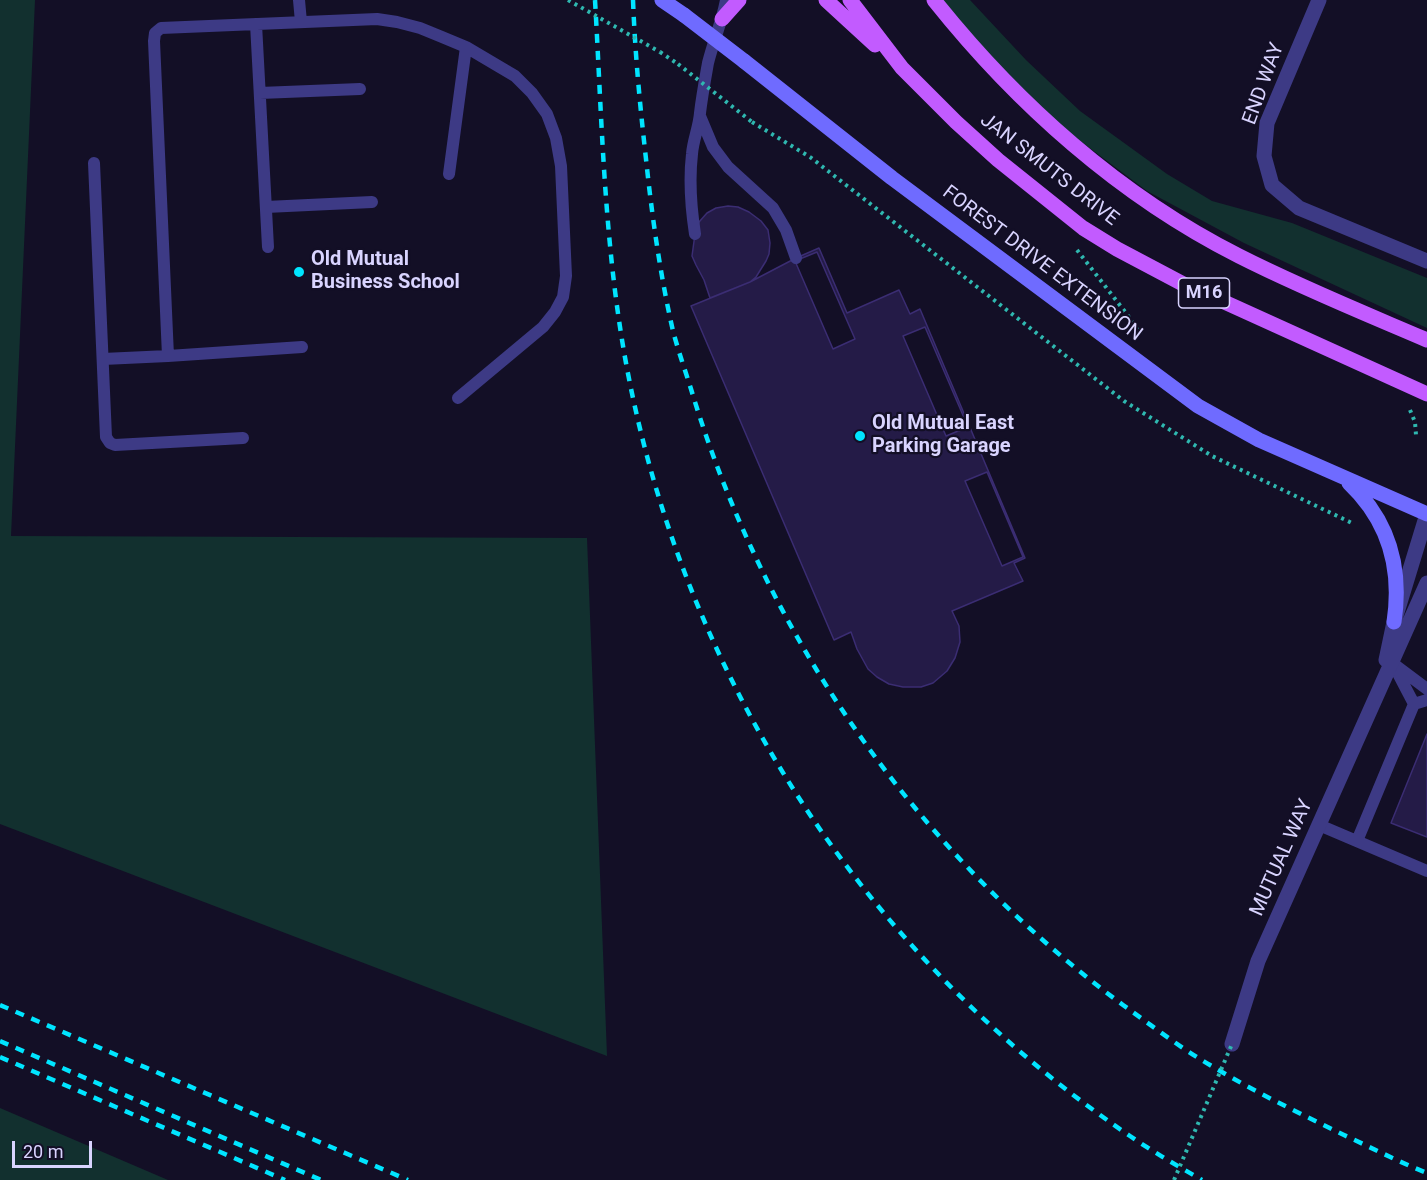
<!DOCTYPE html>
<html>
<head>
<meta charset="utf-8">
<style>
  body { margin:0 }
  #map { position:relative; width:1427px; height:1180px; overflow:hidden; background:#130f26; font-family:Roboto,sans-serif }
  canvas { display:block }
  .scale { position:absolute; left:12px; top:1141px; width:80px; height:27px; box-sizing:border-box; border:3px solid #d9d4ff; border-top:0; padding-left:8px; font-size:18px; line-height:21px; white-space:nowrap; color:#d9d4ff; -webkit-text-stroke:4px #130f26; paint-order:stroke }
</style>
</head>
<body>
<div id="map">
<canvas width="1427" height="1180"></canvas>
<div class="scale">20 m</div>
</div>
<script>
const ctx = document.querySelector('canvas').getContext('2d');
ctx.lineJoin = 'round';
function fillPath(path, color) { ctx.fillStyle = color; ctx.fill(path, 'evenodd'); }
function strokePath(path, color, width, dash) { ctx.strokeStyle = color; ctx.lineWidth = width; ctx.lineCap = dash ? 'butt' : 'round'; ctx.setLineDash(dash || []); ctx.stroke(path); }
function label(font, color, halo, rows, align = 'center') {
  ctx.font = font + ' Roboto,sans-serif'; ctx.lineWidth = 4.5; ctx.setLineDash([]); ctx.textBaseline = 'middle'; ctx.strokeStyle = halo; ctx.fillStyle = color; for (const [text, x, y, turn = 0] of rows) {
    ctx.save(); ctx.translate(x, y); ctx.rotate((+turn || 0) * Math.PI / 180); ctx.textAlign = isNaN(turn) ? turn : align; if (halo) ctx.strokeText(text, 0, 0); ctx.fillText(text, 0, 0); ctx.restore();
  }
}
fillPath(new Path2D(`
  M0,0H35L11,536L587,538L607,1056L0,824Z
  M940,0H970L1026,60L1080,111L1167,174L1212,201L1292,223L1427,278V328L1244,243L1147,191L1043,113Z
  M0,1108L168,1180H0Z`), '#12302f');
const building = new Path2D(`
  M728,206L738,207L749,212L761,221L768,230L770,243L769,254L766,261L756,277L750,282L710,298L704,280L696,265L692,256L695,234L699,222L707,213L716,208Z
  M819,248L847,313L899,290L910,314L920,309L1025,558L1014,563L1023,581L952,611L959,626L960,642L955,658L947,671L933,683L921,687H903L889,684L877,677L868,669L857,649L851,632L834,640L691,306L750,282L796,258Z
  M817,252L855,339L833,349L795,261Z
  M925,327L968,427L946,436L903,336Z
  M987,472L1023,557L1002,566L965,481Z
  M1427,734V837L1391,823Z`);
fillPath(building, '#241b47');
strokePath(building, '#3b2d73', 1.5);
strokePath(new Path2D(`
  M660,52L678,64
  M752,122L810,157L1124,401L1212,456L1354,524
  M1077,250L1126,313L1141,335
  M1410,410L1415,422L1416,435`), '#2fb8b0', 4, [3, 4.5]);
strokePath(new Path2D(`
  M299,0L301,22
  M256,24L268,247
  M260,93L360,89
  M700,116L713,147L728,167L773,208L786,230L796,258
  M94,163L106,437L110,443L115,445L243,438
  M449,174L466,47
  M266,207L372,202
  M695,234C691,208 689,180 692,154C693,140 699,127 700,113C702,96 705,80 708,63C713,42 722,22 726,0
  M168,356L154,41L155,33L161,28L377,19L397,22L420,28L442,37L466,47L515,76L532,93L547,114L556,138L561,166L566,276L563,297L555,312L543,327L458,398
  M103,359L168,356L302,347
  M1392,662L1414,704
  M1395,665L1427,689
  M1319,825L1427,871
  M1357,841L1414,704L1427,700`), '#3d3a85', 12);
strokePath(new Path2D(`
  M1319,0L1267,123L1264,156L1272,185L1299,208L1427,261
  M1386,660L1394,622L1427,514
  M1232,1044L1258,961L1427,583`), '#3d3a85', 15);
strokePath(new Path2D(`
  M662,0L684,15
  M744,61L892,178L1198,406L1259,440L1427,514
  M1349,483C1389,521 1402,569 1394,622`), '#6f6bff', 15);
strokePath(new Path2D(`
  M826,0L875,45
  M850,0L902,68L956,122L998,160L1083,228L1117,249L1185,285L1211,296L1427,394
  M934,0C1017,104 1120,196 1239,256C1300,287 1364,313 1427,340
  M722,19L739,0`), '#c25bff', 15);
strokePath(new Path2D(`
  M595,0C602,121 604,243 626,363C684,678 865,956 1130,1136C1153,1152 1178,1166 1202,1180
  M633,0C635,53 640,106 646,159C652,216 660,274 673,331C678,350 685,370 691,389C765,635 916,852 1123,1005C1151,1025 1179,1047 1210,1065C1253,1091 1299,1113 1344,1135C1372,1148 1399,1162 1427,1173
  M0,1005L408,1180
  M0,1041L321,1180
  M0,1057L285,1180`), '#00e5ff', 4.5, [9, 8]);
strokePath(new Path2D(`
  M568,0L660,52
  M678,64L752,122
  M1174,1180L1232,1044`), '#2fb8b0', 4, [3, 4.5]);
strokePath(new Path2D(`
  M684,15L744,61`), '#6f6bff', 15);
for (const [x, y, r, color] of [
  [299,272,6,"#00e5ff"],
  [860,436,6,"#00e5ff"]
]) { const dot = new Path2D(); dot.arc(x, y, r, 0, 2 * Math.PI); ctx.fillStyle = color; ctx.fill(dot); strokePath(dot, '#130f26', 2); }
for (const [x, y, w] of [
  [1204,293,51]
]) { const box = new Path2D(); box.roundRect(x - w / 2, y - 15, w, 30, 4.5); ctx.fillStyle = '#130f26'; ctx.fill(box); strokePath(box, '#d9d4ff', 1.5); }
label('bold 18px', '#d9d4ff', null, [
  ["M16",1204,293]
]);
label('20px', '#d9d4ff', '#130f26', [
  ["END WAY",1264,84,-70],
  ["JAN SMUTS DRIVE",1049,170,38],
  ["FOREST DRIVE EXTENSION",1042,264,37],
  ["MUTUAL WAY",1282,858,-66]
]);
label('bold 20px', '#d9d4ff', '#130f26', [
  ["Old Mutual",311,260],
  ["Business School",311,283],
  ["Old Mutual East",872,424],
  ["Parking Garage",872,447]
], 'left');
</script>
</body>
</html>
